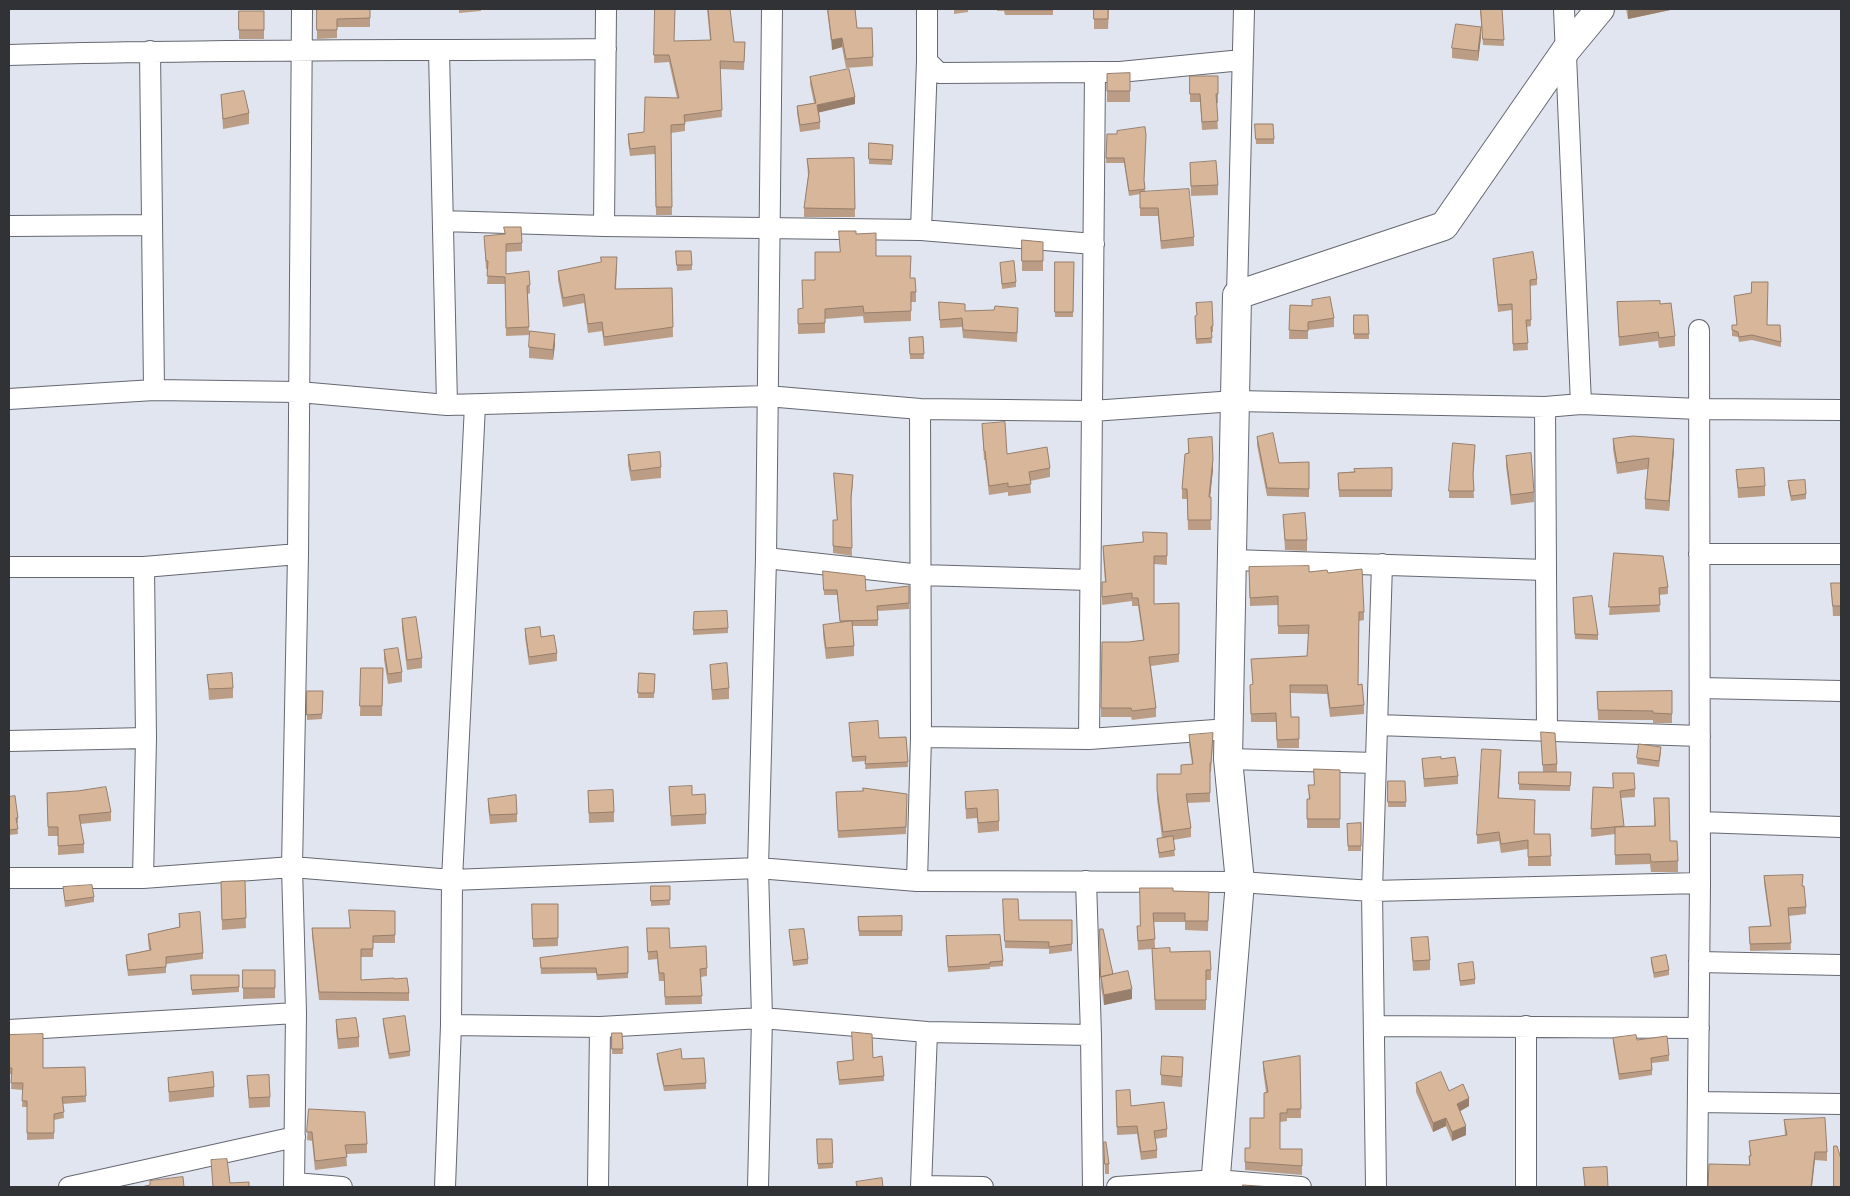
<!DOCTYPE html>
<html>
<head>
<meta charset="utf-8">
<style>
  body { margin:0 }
  #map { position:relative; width:1850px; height:1196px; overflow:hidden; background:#e1e5ef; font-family:"Sofia Sans Condensed",sans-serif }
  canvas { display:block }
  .frame { position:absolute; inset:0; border:10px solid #313236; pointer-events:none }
</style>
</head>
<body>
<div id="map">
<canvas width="1850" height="1196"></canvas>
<div class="frame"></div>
</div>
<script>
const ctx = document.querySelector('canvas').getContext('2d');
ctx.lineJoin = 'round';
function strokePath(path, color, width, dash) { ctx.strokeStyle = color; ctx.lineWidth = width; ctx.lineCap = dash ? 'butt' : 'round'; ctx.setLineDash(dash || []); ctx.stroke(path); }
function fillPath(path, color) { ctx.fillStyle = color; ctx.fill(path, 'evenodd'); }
const street = new Path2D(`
  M1564,9L1581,404
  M150,51L154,390
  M439,51L447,405
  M9,55C208,49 407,51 606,49
  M927,61L939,73L1095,72H1120L1242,60
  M443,221L604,226L921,230L1094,244
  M9,226L152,225
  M604,226L606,9
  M921,230L927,61V9
  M1237,295L1244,9
  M9,399L154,390L299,392L447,405L767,396L920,409L1092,411L1235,401L1545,407L1581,404L1699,409L1841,410
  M1545,407L1547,731
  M1699,554H1841
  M766,558L921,575L1090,580
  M1232,560L1546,570
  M9,567H144L298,554
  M1700,688L1841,691
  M1377,725L1700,736
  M921,737L1089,739L1229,729
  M1089,739L1095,72
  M9,741L146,738
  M1228,759L1376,763
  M1700,822L1841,827
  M9,878H143L292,867L452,880L758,868L917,881L1240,882L1372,891L1700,883
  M143,878L146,738L144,567
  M917,881L921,737L920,409
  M1086,881L1091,1035L1093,1187
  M1699,962L1841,965
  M451,1025L600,1027L762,1018L927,1032L1091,1035
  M1374,1026L1699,1028
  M9,1030L296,1013
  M1698,1102L1841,1104
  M295,1183L342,1187
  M921,1186L983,1187
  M69,1187L295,1137
  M294,1187L296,1013L292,867L298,554L302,9
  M445,1187L451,1025L452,880L475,405
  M598,1187L600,1027
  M758,1187L762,1018L758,868L766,558L772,9
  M921,1187L927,1032
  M1117,1187L1216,1180L1301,1187
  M1376,1187L1372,891L1382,564
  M1526,1187V1026
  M1697,1187L1700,883L1699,330`);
const secondary = new Path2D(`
  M1215,1187L1240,882L1228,759L1237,295L1444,226L1566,50L1600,9`);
strokePath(street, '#656871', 22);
strokePath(secondary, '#656871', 30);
strokePath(street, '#fff', 20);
strokePath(secondary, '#fff', 28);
fillPath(new Path2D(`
  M317,9H370V27H337V38L317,39Z
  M459,9H481V11L459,13Z
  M655,9L674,41L710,40L707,9H730L734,42H745L744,70L720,69L722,117L685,122V131L671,133L672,215H656L655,154L630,156L628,142V134L644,132L677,98L669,62L654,63Z
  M827,9H855L857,28H872L873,66L846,68L842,47L832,50Z
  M954,9H968V12L954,14Z
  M997,9H1053V15H1005L1004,11H997Z
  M1094,9H1109L1108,29H1094Z
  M1480,9H1502L1504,46L1483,45Z
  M1626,9H1675L1628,19Z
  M239,11H264V39H239Z
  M1481,37L1478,61L1452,58V48Z
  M1130,73V102H1107V74Z
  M1190,76H1218V103H1216L1218,129L1202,130L1200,102H1190Z
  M810,77L855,104L819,112L820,122V129L800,132L797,113V106L814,103L810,84Z
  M221,95L249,113V124L223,129Z
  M1255,124L1274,139V144H1256Z
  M1107,134L1144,181L1145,191L1194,237V246L1161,249L1158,216H1140V194L1129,196L1124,163H1106Z
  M869,143L893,145L892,165L869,164Z
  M854,158L855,217H804V208L808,176L807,159Z
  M1190,163L1218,185V195L1191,196Z
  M856,234L876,256L910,278L916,292V302H911V321L864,323L863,316L825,319V333L798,334V309L803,308L815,280Z
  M484,236L522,243V251L506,252V274L530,285V293L528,294L529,335L506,336L505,284H487L488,269H486Z
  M1022,240L1043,242V271H1022Z
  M676,251L692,265V270L677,271Z
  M1493,259L1537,279V285L1530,286L1531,326L1527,327L1528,350L1513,351L1512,310L1498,312Z
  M1055,262H1074L1073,317H1055Z
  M1000,263L1016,282V287L1002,289Z
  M617,267L616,289L672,288L673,337L604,346L602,331L588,333L584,303L563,307L558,280V271Z
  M1734,296L1767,325H1780L1781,347L1752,340L1739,342L1738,337L1732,336V330L1737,325Z
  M1312,300L1334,318V327L1308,330V339H1289L1290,305L1312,306Z
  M939,302L965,311L1018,316L1017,342L963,338L962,327L940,328Z
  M1617,302L1660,304L1675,336V346L1659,348L1658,341L1619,346Z
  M1196,303L1213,326V332H1211L1212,343L1196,344L1195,321L1197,315Z
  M1354,315H1368L1369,339H1354Z
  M923,337L924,359H910L909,338Z
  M555,344L553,360L529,358V347Z
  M982,424L1007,454L1050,468V477L1030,481L1031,493L1008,496V492L989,495L985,460H984Z
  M1257,437L1279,463L1309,462V497L1267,496L1257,445Z
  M1188,439L1213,469L1210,497L1211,530H1188L1187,499H1182V489L1188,453Z
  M1613,439L1674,449L1669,511L1645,509V499L1648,469L1617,474L1613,449Z
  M1475,452L1473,479L1474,498H1449V491Z
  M628,455L661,467V478L631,481L628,465Z
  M1506,456L1534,492V502L1511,505L1506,466Z
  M1392,468V497H1339L1338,473Z
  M1736,470L1765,486V496L1738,498Z
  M834,473L853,482L851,504L852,556L833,553V520H837Z
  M1788,481L1806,494V499L1791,501L1788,486Z
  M1283,515L1307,540V551L1285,550Z
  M1167,533V565L1154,564V604L1179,603V662L1151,666L1156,708V717L1132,720L1131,717H1101L1102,642H1129L1143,640L1138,606H1132V601L1102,605V582H1105L1103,555V546L1143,542Z
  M1614,553L1668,587V594L1659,595L1660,612L1609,615Z
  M1249,567L1328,573L1364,612V620L1359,621L1358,684L1364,705V714L1330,717L1327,694L1290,693L1291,717H1299V748H1277L1276,722H1251L1250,685L1253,684L1251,659L1307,656L1309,634H1278V605L1250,606Z
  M823,571L866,591L909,603V609L878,611V626H852L854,646V656L826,659L823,635V625L840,623L837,595H824Z
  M1831,583H1841V616H1833Z
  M1573,603L1598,635V640L1575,639Z
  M694,612L728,628V633L693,635Z
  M402,619L422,658V668L407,670L402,629Z
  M525,629L541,637L557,653V661L529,665L525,637Z
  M384,650L402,672V682L388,684L384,660Z
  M710,665L729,688V699L712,700Z
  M361,668H383L382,716H360Z
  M639,673L655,674L654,698H638Z
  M207,675L233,688V698L209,700Z
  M307,691H323L322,719L307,720Z
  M1672,691V723H1653V720H1598L1597,692Z
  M849,723L879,738L906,737L908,767L865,769L866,761L852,762Z
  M1541,732L1557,764V772H1571L1570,791L1519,790V784L1543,772Z
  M1189,735L1213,742L1211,772H1210V802L1187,803L1191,828V837L1173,840L1175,856L1159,858L1157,839L1162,838L1157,799V774H1181L1192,764L1189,744Z
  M1661,752L1659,767L1637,764V758Z
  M1422,759H1441L1458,776V784L1424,787Z
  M1501,760L1499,798L1535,809L1534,834H1550L1551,866H1528V849L1501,853L1499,841L1477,844V835Z
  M1340,770V828H1307V799H1309L1308,785H1314Z
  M1388,781H1405L1406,807H1388Z
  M669,787L692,795L706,814V824L671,826Z
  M1593,787L1635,789V797L1621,798L1624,827L1654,826V798L1678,861V872H1651L1650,864L1615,865V834L1591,837Z
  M588,791L614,812V822L589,823Z
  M836,792L907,794L906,834L838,838Z
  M965,792L999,821V831L978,833L977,818L966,819Z
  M47,793L111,812V821L80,824L84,844V853L58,855V836H48Z
  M9,797L18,818V823H17L18,834L9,835Z
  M488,799L517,814V822L490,824L488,807Z
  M1361,823V851H1348L1347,824Z
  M1764,876L1802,886L1806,907V914L1789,916L1791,950L1750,951L1749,927L1770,926L1764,883Z
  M245,881L246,928L222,930L221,882Z
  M651,886H670V905L651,906Z
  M63,887L94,897V902L65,907Z
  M1173,891L1209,892L1208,931L1185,930V922H1154L1155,948L1170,952L1211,970V980H1206V1010H1155L1152,949L1138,950L1137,926H1140Z
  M532,904H558V946L533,947Z
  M1003,906L1019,920H1072V951L1049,954V949L1005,948Z
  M395,911V943H373V957H361V980L394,979L409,993V1001L319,1000L312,936V928H350Z
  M179,914L203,953V959L166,964V973L128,976L126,961V955L149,950L148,940V934L179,927Z
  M902,916V936H859L858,917Z
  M647,928L670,948L707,968V976L701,977L702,1004L665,1005L664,981H659L657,959L648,960Z
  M1100,929L1113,974L1132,999L1104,1005L1101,987Z
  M789,930L808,959V964L793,966Z
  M1411,938L1430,960V970L1413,971Z
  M946,941L1003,961V966L990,967V969L948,972Z
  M628,947V978L597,980L596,973L541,974L540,958Z
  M1651,958L1669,970V975L1654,978L1651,963Z
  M1458,964L1475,979V984L1460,986Z
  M243,970H275V998L243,999Z
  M191,975H239V992L192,995Z
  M383,1019L410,1051V1056L389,1059L383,1024Z
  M336,1020L359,1037V1047L338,1049L336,1030Z
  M612,1033H622L623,1054H612Z
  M9,1035L43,1068L85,1067L86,1102L63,1104L64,1118L54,1120V1139L27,1140V1107H22L23,1090L11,1089L12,1074H9Z
  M1613,1038L1637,1040L1669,1055V1061L1652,1063V1075L1619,1080L1613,1043Z
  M657,1054L682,1059L706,1083V1089L664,1091L657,1059Z
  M1300,1056L1301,1118H1287V1121L1280,1122V1149H1302V1175L1245,1170V1162L1264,1118L1266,1092L1263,1070V1062Z
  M873,1058L884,1076V1081L839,1085L837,1062Z
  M1183,1067L1182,1087L1161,1085V1075Z
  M247,1076L270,1097V1107L249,1108Z
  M168,1078L214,1087V1097L169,1102Z
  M1416,1083L1469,1106L1460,1111L1466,1135L1452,1141L1446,1126L1433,1132L1416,1092Z
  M1116,1091L1131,1106L1167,1129V1137L1155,1139L1157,1150V1158L1141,1160L1137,1134L1117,1135Z
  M309,1109L367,1144V1153L346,1154L347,1166L315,1170L312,1141L307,1140Z
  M1784,1120L1827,1152V1161L1815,1160L1749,1165V1156H1750L1749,1141L1785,1136Z
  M817,1139H832L833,1168L818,1169Z
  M1104,1142L1109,1164V1174H1105Z`), '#ba9d84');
fillPath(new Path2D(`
  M1628,9H1675L1628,19Z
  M1481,27V37L1478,61V51Z
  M842,38V47L832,50V40Z
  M855,97V104L817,113V105Z
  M555,334V344L553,360V350Z
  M1674,439V449L1669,511V501Z
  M1213,459V469L1209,507V497Z
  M1132,989V999L1104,1005V995Z
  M1469,1098V1106L1457,1113V1104Z
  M1446,1118V1126L1433,1132V1123Z
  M1466,1126V1135L1452,1141V1132Z
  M1815,1152V1160L1812,1187H1811Z`), '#977f6c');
const building = new Path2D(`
  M317,9H370V18L337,19V30H317Z
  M655,9H675L674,41L711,40L708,9H730L734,42H745L744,62L720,61L722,110L684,115L685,124L671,125L672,207H656L655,146L630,149L628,134L644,132L645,97L679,98L669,55H654Z
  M828,9H855L857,28H872L873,57L846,59L842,38L832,40Z
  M1005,9H1053V10H1005Z
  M1094,9H1108V19H1094Z
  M1481,9H1502L1504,40L1483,39Z
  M239,11H264V30H239Z
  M1456,24L1481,27L1478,51L1452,48Z
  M849,69L855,97L817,105L820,122L800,125L797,106L816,103L810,77Z
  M1130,73V91H1107V74Z
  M1190,76H1218V94H1216L1218,121L1202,122L1200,94H1190Z
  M244,91L249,113L223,119L221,95Z
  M1255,124H1273L1274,139H1256Z
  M1145,127L1146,135L1144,180L1145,189L1129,191L1124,158H1106L1107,134H1117V131Z
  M869,143L893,145L892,160L869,159Z
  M854,158L855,209L804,208L809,172L807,159Z
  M1216,161L1218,185L1191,186L1190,163Z
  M1189,189L1194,237L1161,241L1158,208H1140V192Z
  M504,227H521L522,243L506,244V274L529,271L530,285L527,286L529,327L506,328L505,277L487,276L488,261H486L484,236L505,234Z
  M839,231H856V234L876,233V256H911L910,278H915L916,292H911V311L864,313L863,306L825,309V323L798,324V309L803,308L802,280H815V252H840Z
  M1022,240L1043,242V261H1022Z
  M676,251H691L692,265H677Z
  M1533,252L1537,279L1530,280L1531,320H1526L1528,343L1513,344L1512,304L1498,305L1493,259Z
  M601,257H617L615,289L672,288L673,327L604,337L602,322L588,324L584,294L563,298L558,271L601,262Z
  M1014,261L1016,282L1002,284L1000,263Z
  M1055,262H1074L1073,312H1055Z
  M1752,282H1768L1767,325H1780L1781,342L1752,335L1739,337L1738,332L1732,330V325H1737L1734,296L1751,293Z
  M1330,297L1334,318L1308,322V331L1289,330L1290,305L1312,306V300Z
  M1660,301V304L1671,303L1675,336L1659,338L1658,332L1619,337L1617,302Z
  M939,302L965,304V311L994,310L995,306L1018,308L1017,333L963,330L962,318L940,320Z
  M1212,302L1213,326L1211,327L1212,338L1196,339L1195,316L1197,315L1196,303Z
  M1354,315H1368L1369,334H1354Z
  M530,331L555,334L553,350L529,347Z
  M923,337L924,354H910L909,338Z
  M1005,422L1007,454L1047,447L1050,468L1029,472L1031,484L1008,487V483L989,486L985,451H984L982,424Z
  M1273,433L1279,463L1309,462V489L1267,488L1257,437Z
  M1633,436L1674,439L1669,501L1645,499L1649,458L1617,463L1613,439Z
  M1212,437L1213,459L1209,497H1211V520H1188L1187,489H1182L1185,454L1189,453L1188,439Z
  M1453,443L1475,445L1473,474L1474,491H1449Z
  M660,452L661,467L631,471L628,455Z
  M1531,453L1534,492L1511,495L1506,456Z
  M1392,468V490H1339L1338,473L1355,472L1354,469Z
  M1764,468L1765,486L1738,488L1736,470Z
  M834,473L853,475L851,498L852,548L833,546V520H837Z
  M1805,480L1806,494L1791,496L1788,481Z
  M1305,513L1307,540H1285L1283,515Z
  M1143,532L1167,533V556H1154V604L1179,603V654L1149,657L1156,708L1132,711L1131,708H1101L1102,642H1129L1144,640L1138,598H1132V593L1102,597V582H1106L1103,546L1143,542Z
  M1614,553L1663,556L1668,587L1659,588L1660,605L1609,607Z
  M1309,566V572L1327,570L1328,573L1362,569L1364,612H1359L1358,685L1362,684L1364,705L1330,708L1327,685H1290L1291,717H1299V739L1277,740L1276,713L1251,714L1250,685L1253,684L1251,659L1307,656L1309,625L1278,626V596L1250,598L1249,567Z
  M823,571L865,576L866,591L909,586V603L877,606L878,620L840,621L837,590H824Z
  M1831,583H1841V606H1833Z
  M1592,596L1598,635L1575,634L1573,598Z
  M727,611L728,628L693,630L694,612Z
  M416,617L422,658L407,660L402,619Z
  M852,621L854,646L826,648L823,625Z
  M540,627L541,637L554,635L557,653L529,657L525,629Z
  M398,648L402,672L388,674L384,650Z
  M727,663L729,688L712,690L710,665Z
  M361,668H383L382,706H360Z
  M232,673L233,688L209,689L207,675Z
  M639,673L655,674L654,693H638Z
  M307,691H323L322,714L307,715Z
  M1672,691V714L1653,713V711L1598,710L1597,692Z
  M878,721L879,738L906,737L908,762L865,764L866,756L852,757L849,723Z
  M1541,732L1555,733L1557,764L1543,765Z
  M1213,733L1211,763H1210V793L1186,794L1191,828L1163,832L1157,790V774H1181V765L1193,764L1189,735Z
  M1639,744L1661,747L1659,761L1637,758Z
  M1482,749L1501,750L1498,798L1535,800L1534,834H1550L1551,856L1528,857V840L1501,844L1499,832L1477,835Z
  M1441,757V759L1455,757L1458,776L1424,779L1422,759Z
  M1314,769L1340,770V819H1307V799H1310L1308,785H1314Z
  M1519,772H1571L1570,786L1519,784Z
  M1613,773H1634L1635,789L1620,791L1624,826L1591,829L1593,787L1613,788Z
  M1388,781H1405L1406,802H1388Z
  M692,786V795L705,794L706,814L671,816L669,787Z
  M106,787L111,812L79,815L84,844L58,846V827H48L47,793L77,791Z
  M863,788L907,794L906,827L838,831L836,792L863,791Z
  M613,790L614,812L589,813L588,791Z
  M998,790L999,821L978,823L977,808L966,809L965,792Z
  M516,795L517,814L490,815L488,799Z
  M15,796L18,818H16L18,829L9,830V797Z
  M1654,798H1669L1670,841H1677L1678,861L1651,862L1650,854L1615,855V827L1655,826Z
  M1361,823V846H1348L1347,824Z
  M1173,836L1175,850L1159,853L1157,839Z
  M1803,875L1802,886H1804L1806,907L1788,908L1791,943L1750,944L1749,927L1771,926L1764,876Z
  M245,881L246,918L222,920L221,882Z
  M92,885L94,897L65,901L63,887Z
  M651,886H670V900L651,901Z
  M1140,888H1173V891L1209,892L1208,921H1185V913H1153L1155,939L1138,941L1137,926H1140Z
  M1003,899H1018L1019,920H1072V944L1049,947V942L1005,941Z
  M532,904H558V938L533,939Z
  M349,910L395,911V935L373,936V949H361V980L394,978V979L407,978L409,993L319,992L312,928H350Z
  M200,912L203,953L166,957V967L128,970L126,955L151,950L148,934L180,927L179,914Z
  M902,916V931H859L858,917Z
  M647,928H669L670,948L706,946L707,968L700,969L702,996L665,997L664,973H659L657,951L648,952Z
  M804,929L808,959L793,961L789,930Z
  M1100,929H1103L1113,974L1101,977Z
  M1000,935L1003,961L990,962V964L948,967L946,936Z
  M1428,937L1430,960L1413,961L1411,938Z
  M628,947V973L597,975L596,968H541L540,958Z
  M1170,948V952L1210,951L1211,970H1206V1000H1155L1152,949Z
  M1666,955L1669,970L1654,973L1651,958Z
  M1473,962L1475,979L1460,981L1458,964Z
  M243,970H275V988H243Z
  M1128,971L1132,989L1104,995L1101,977Z
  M191,975H239V987L192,990Z
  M405,1016L410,1051L389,1054L383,1019Z
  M356,1018L359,1037L338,1039L336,1020Z
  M852,1032L872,1034L873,1058L882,1056L884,1076L839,1080L837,1062L853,1060Z
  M612,1033H622L623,1049H612Z
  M43,1034V1068L85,1067L86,1096L62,1097L64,1112L54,1114V1133H27V1101H22L23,1083H11L12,1068H9V1035Z
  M1636,1035L1637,1040L1667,1036L1669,1055L1651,1058L1652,1070L1619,1074L1613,1038Z
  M681,1049L682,1059L704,1058L706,1083L664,1086L657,1054Z
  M1162,1056L1183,1057L1182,1077L1161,1075Z
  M1300,1056L1301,1109H1287V1113H1280V1149H1302V1166L1245,1162V1148H1250V1118H1264V1093L1268,1092L1263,1062Z
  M213,1072L214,1087L169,1092L168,1078Z
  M1441,1072L1449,1091L1463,1084L1469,1098L1457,1104L1466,1126L1452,1132L1446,1118L1433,1123L1416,1083Z
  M269,1075L270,1097L249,1098L247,1076Z
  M1130,1090L1131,1106L1164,1102L1167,1129L1154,1131L1157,1150L1141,1152L1137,1126L1117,1127L1116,1091Z
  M309,1109L365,1112L367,1144L345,1145L347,1157L315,1161L312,1132H307Z
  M1825,1118L1827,1152H1815L1811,1187H1708L1709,1164L1750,1165L1749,1156H1751L1749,1141L1787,1135L1784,1120Z
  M817,1139H832L833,1163L818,1164Z
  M1104,1142H1106L1109,1164H1105Z
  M1834,1146H1837L1841,1159V1187H1834Z
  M227,1159L230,1183L249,1182V1187H213L211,1160Z
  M1607,1167L1608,1187H1585L1583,1168Z
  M183,1177L184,1187H141L150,1185V1181Z
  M882,1178L883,1187H857L856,1182Z
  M1243,1185L1272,1187H1243Z`);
fillPath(building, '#d8b69a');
strokePath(building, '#977f6c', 1);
</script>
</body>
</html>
